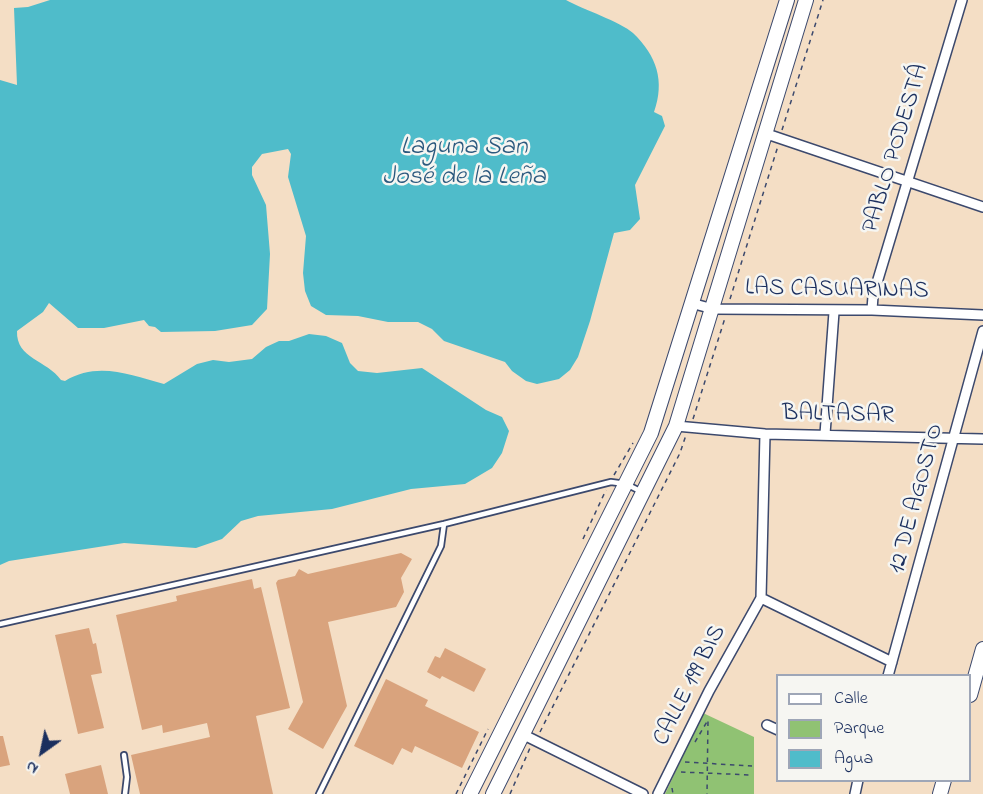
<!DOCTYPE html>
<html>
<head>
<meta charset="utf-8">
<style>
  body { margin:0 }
  #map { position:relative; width:983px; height:794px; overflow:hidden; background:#f4dec5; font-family:"Indie Flower",sans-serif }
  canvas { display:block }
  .legend { position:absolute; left:776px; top:674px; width:195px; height:108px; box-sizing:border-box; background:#f6f6f2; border:2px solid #9ea6b7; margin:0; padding:8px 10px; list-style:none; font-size:18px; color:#1b2f5e }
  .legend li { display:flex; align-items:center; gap:12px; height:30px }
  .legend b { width:30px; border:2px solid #9ea6b7 }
  .north { position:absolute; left:12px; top:722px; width:60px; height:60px; -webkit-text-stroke:4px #f6f6f2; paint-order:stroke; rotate:213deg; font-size:16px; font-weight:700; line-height:24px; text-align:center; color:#1b2f5e }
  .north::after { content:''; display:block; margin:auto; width:21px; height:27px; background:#1b2f5e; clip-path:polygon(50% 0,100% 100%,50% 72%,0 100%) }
</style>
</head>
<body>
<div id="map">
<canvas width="983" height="794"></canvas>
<ul class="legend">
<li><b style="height:8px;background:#fff"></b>Calle</li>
<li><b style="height:16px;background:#90c273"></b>Parque</li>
<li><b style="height:16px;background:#4fbcca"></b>Agua</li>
</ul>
<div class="north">N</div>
</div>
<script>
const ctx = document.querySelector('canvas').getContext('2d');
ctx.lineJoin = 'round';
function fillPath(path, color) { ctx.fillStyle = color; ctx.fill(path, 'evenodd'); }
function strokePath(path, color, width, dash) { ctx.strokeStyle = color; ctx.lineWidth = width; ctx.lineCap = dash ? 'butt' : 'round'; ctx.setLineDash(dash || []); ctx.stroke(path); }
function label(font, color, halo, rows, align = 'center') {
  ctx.font = font + ' "Indie Flower",sans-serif'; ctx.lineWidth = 5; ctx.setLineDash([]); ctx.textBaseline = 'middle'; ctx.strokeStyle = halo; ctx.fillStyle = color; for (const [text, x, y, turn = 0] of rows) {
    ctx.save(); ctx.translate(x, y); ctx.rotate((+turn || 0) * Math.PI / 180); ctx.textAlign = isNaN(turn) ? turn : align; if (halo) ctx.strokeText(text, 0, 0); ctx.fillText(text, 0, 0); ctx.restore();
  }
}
fillPath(new Path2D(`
  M703,713L754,737V794H665Z`), '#90c273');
fillPath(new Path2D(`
  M50,0H566C582,9 621,22 633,33C657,56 665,81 654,112L662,116L665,126L635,185L640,219L630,230L614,233L590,321L578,357L570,370L559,379L537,384L526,381L512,371L505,362L444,341L432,329L418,322H388L358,316L326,315L311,306L305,291L303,273L306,236L288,177L291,154L288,149L262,154L252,167V175L266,205L270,254L267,309L252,325L215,331L161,332L155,327L149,326L144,320L104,328H78L49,303L43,312L17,331C16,359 47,360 61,380L65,381C98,361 130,375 164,384L197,364L213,360L229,362L252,359L266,347L279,341H289L309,334L326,336L342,343L350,363L358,371L377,373L422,368L486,410L502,417L509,431L502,453L492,468L465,484L411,489L332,509L258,516L241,521L222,539L196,548L124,543L9,561L0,565V80L17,85L14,8L28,7Z`), '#4fbcca');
fillPath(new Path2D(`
  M401,553L412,559L401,578L404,592L396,607L328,622L347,706L323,749L288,729L303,702L276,583L278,580L295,576L299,569L308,574Z
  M252,579L254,589L261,587L290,708L256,716L273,794H140L131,755L210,737L207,723L163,733L162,725L142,730L116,615L177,601L176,596Z
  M89,628L93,644L96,643L102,673L91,675L104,728L78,734L55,635Z
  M445,648L486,669L474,692L442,676L440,679L427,672L435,656L440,658Z
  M386,679L428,700L425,706L479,732L462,768L415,746L412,753L402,748L393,765L354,746Z
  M0,736H3L10,765L0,767Z
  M101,765L108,794H70L65,774Z`), '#d9a37d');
const lane = new Path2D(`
  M0,624L444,524L611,482L626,484L642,492
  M124,755L127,777L125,794
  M319,794L441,546L444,524`);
const street = new Path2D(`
  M767,134L983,207
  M691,303L713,309L872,310L983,315
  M872,310L873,296L962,0
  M676,426L765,434L983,439
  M825,434L834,312
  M761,598L892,662
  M888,676L983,331
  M767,725L778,730
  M522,734L643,794
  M658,794L709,691L761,598L765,434
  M855,794L858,780`);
const secondary = new Path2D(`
  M970,695L983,649
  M470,794L651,433L787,0
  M493,794L676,426L806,0
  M940,794L944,780`);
strokePath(lane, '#3c496d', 8);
strokePath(street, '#3c496d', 12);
strokePath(secondary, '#3c496d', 16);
strokePath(new Path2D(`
  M782,130L823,0
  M730,299L778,146
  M693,419L725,318
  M614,475L633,443
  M583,539L606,490
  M540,732L680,453L686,435
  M695,742L708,720L707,794
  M685,762L752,766
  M681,772L751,775
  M672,788L673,794
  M456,794L488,729
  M510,794L530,748`), '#3c496d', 1.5, [4.5, 4.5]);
strokePath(lane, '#fff', 4.5);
strokePath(street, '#fff', 9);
strokePath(secondary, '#fff', 14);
label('24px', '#1b2f5e', '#f6f6f2', [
  ["PABLO PODESTÁ",897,149,-73],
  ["LAS CASUARINAS",837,291,1],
  ["BALTASAR",838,416,1],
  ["12 DE AGOSTO",918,499,-75],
  ["CALLE 199 BIS",691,686,-63]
]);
label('italic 26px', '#2b597e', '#f6f6f2', [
  ["Laguna San",464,149],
  ["José de la Leña",464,179]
]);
</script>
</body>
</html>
